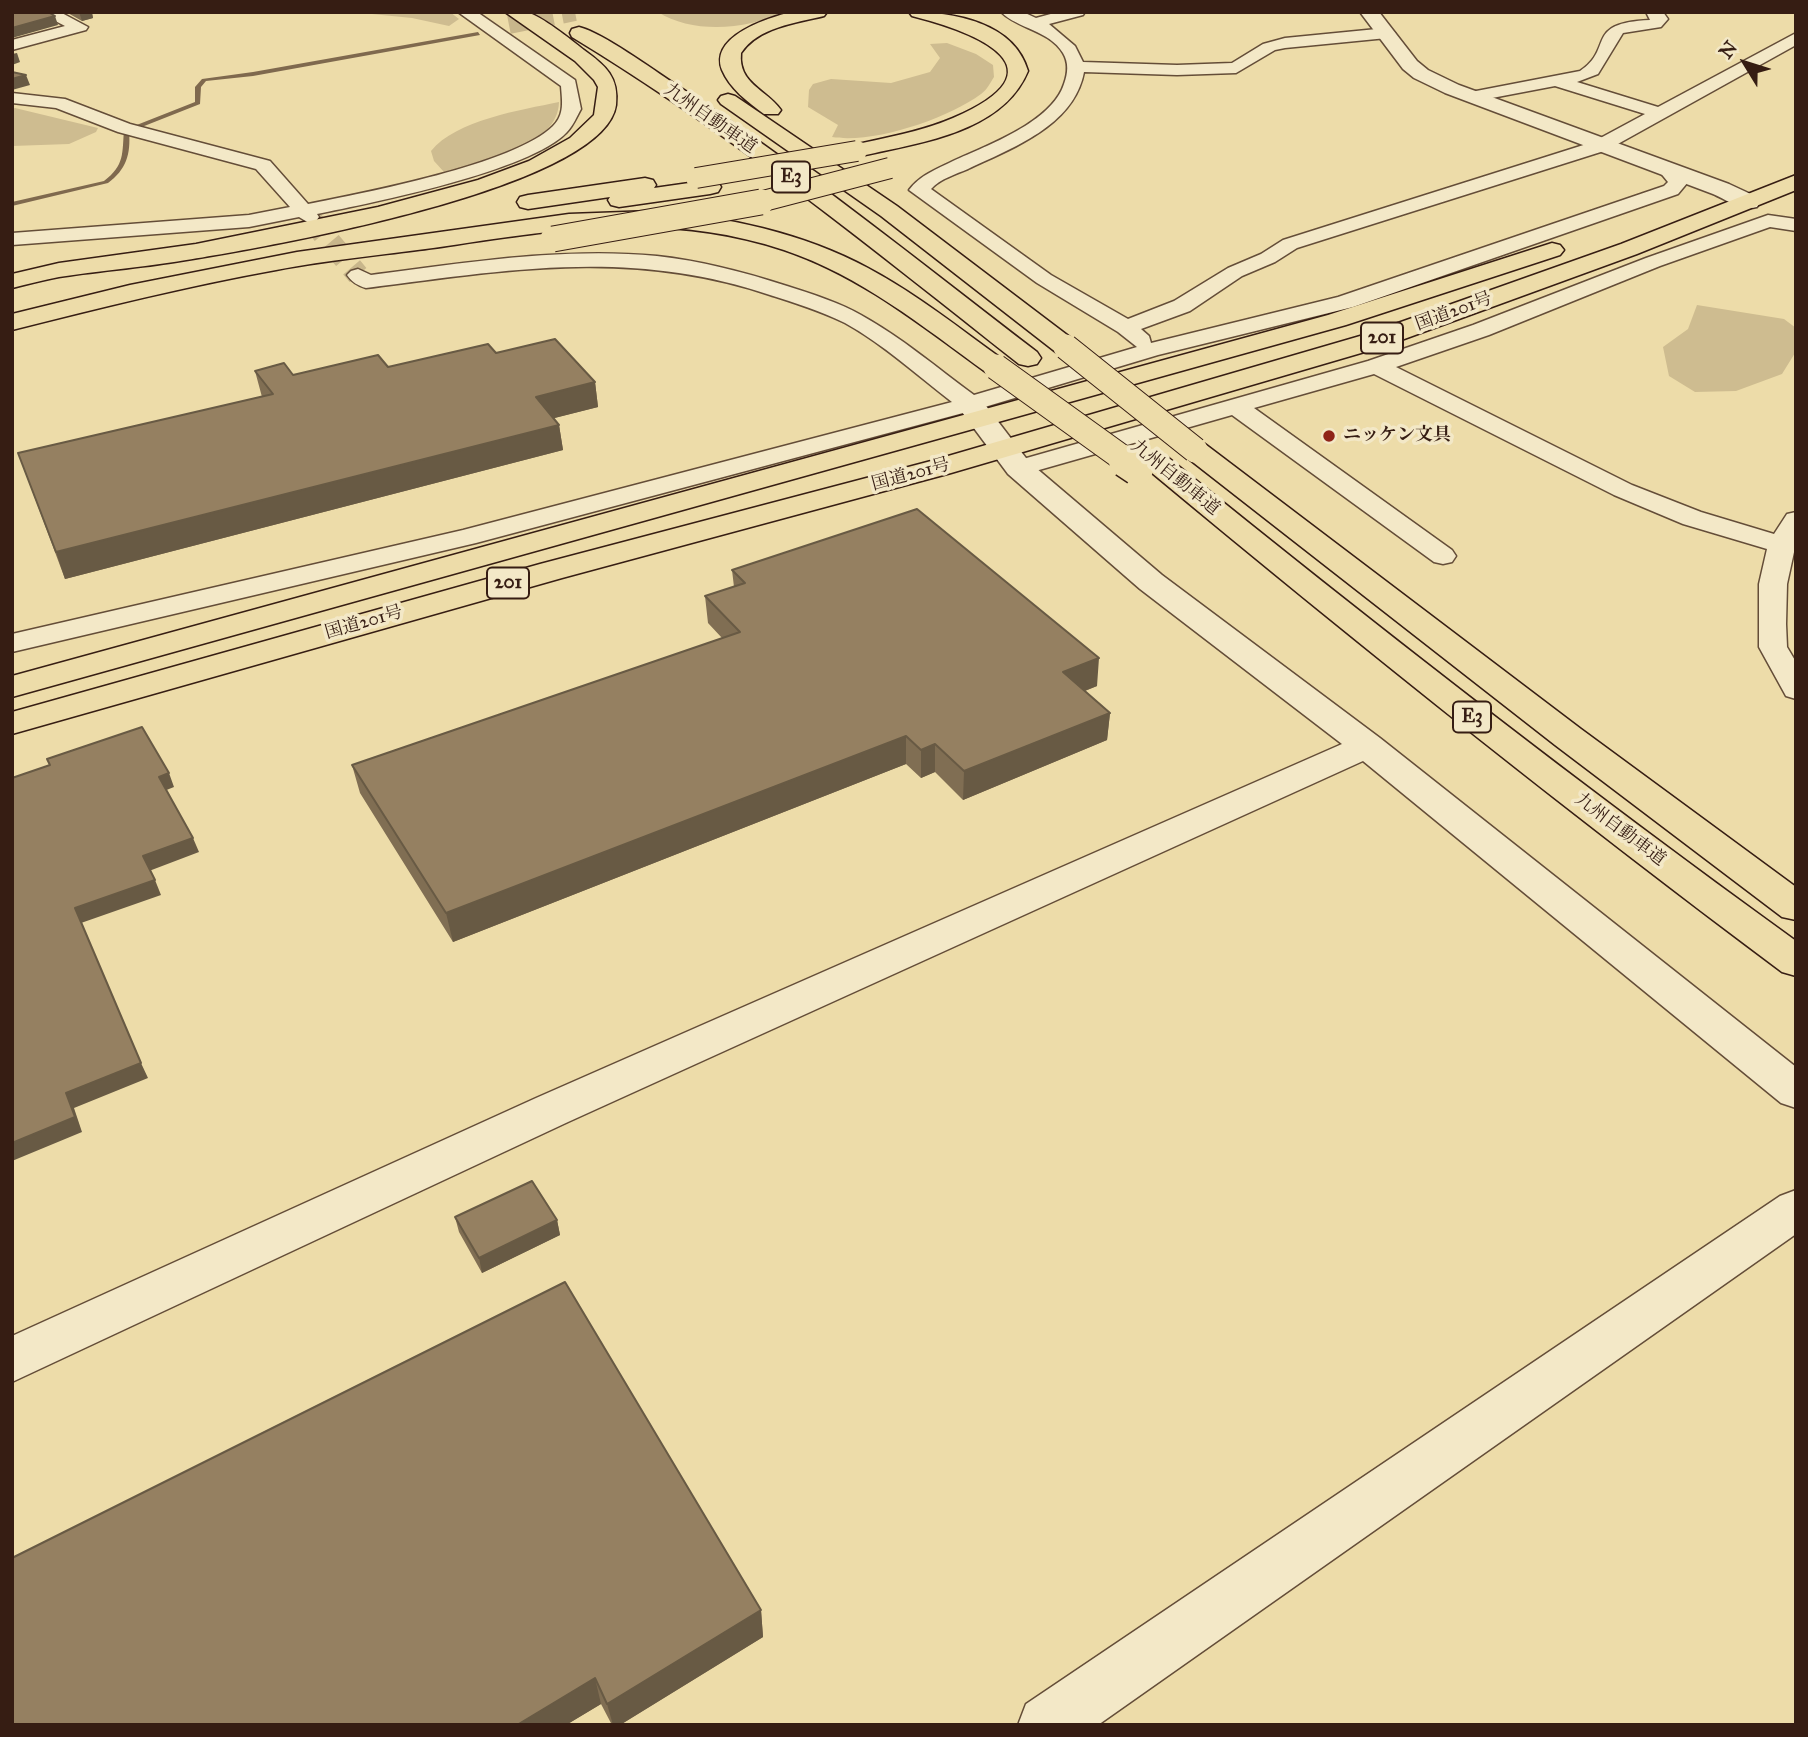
<!DOCTYPE html>
<html>
<head>
<meta charset="utf-8">
<style>
  body { margin:0 }
  #map { position:relative; width:1808px; height:1737px; overflow:hidden; background:#eddca9; font-family:"IM FELL Great Primer",serif }
  canvas { display:block }
  .frame { position:absolute; inset:0; border:14px solid #361d13; pointer-events:none }
  .north { position:absolute; left:1710px; top:28px; width:70px; height:70px; -webkit-text-stroke:5px #f3e8c7; paint-order:stroke; rotate:308deg; font-size:19px; font-weight:700; line-height:28px; text-align:center; color:#361d13 }
  .north::after { content:''; display:block; margin:auto; width:24px; height:32px; background:#361d13; clip-path:polygon(50% 0,100% 100%,50% 72%,0 100%) }
</style>
</head>
<body>
<div id="map">
<canvas width="1808" height="1737"></canvas>
<div class="frame"></div>
<div class="north">N</div>
</div>
<script>
const ctx = document.querySelector('canvas').getContext('2d');
ctx.lineJoin = 'round';
function fillPath(path, color) { ctx.fillStyle = color; ctx.fill(path, 'evenodd'); }
function strokePath(path, color, width, dash) { ctx.strokeStyle = color; ctx.lineWidth = width; ctx.lineCap = dash ? 'butt' : 'round'; ctx.setLineDash(dash || []); ctx.stroke(path); }
function label(font, color, halo, rows, align = 'center') {
  ctx.font = font + ' "IM FELL Great Primer","Noto Serif JP",serif'; ctx.lineWidth = 7; ctx.setLineDash([]); ctx.textBaseline = 'middle'; ctx.strokeStyle = halo; ctx.fillStyle = color; for (const [text, x, y, turn = 0] of rows) {
    ctx.save(); ctx.translate(x, y); ctx.rotate((+turn || 0) * Math.PI / 180); ctx.textAlign = isNaN(turn) ? turn : align; if (halo) ctx.strokeText(text, 0, 0); ctx.fillText(text, 0, 0); ctx.restore();
  }
}
fillPath(new Path2D(`
  M352,12H450L459,19L449,26L412,18Z
  M658,12H783C747,30 692,34 658,12Z
  M947,43L976,54L993,65L994,77C990,83 987,90 981,94C947,119 873,144 832,137L838,125L808,107L809,90L813,84L831,79L891,83L930,72L940,58L930,44Z
  M559,102C558,148 480,163 444,172L434,161L431,151C456,120 521,110 559,102Z
  M15,108L98,128L96,132L69,144L12,146V109Z
  M1697,305L1784,319L1796,328L1795,353L1782,374L1736,391L1695,392L1669,376L1663,347L1688,329Z`), '#cebc90');
fillPath(new Path2D(`
  M478,32L480,35L253,76L206,81L201,87L200,104L129,132C131,154 126,170 108,183L12,206V202L104,181C125,165 122,153 124,130L195,102V87L202,79L253,72Z`), '#7f694e');
strokePath(new Path2D(`
  M509,25L575,12`), '#c8b68b', 18, [18, 9]);
strokePath(new Path2D(`
  M309,217L358,275`), '#c8b68b', 22, [22, 11]);
const minor = new Path2D(`
  M38,12H60L88,27L86,30L12,50V40L65,26Z
  M458,12H477L575,80L581,109C577,116 573,126 567,132C531,171 372,203 317,214L319,217L316,221L309,223L299,217L249,227L12,245V233L249,215L290,207L256,169L118,132L56,108L12,103V93L65,99L130,124L270,161L308,204C364,193 515,164 553,126C565,114 562,101 561,86Z
  M1001,12H1023L1036,18L1058,12H1085L1083,15L1049,24L1075,46L1083,62L1177,65L1232,63L1263,44L1285,38L1387,28L1395,33L1387,38L1285,48L1275,50L1236,73L1177,75L1084,72C1074,126 1012,148 968,169C956,174 940,179 931,189L1051,275L1128,319L1174,301L1228,268L1261,254L1283,240L1593,142L1645,114L1555,86L1471,102L1462,97L1471,92L1580,71C1615,48 1583,23 1650,20L1646,12H1663L1668,19L1661,27L1623,33L1598,74L1577,82L1658,107L1796,33V45L1607,150L1297,248L1275,262L1242,276L1190,311L1141,329L1149,336L1151,343L1338,297L1664,186L1668,182L1659,171L1661,167H1675L1688,182L1678,194L1353,307L1158,355L978,409L476,543L12,652V634L463,530L952,402C917,375 883,344 845,323C821,311 795,303 770,295C630,248 509,270 366,288C358,286 352,282 347,275L351,271L358,269L371,275C465,263 562,247 657,256C702,261 744,272 787,286C812,294 838,302 861,315C901,337 937,368 974,395L1137,347L1118,332L1037,283L909,190C920,175 937,169 953,161C988,145 1052,122 1064,84C1068,73 1069,63 1063,53C1049,30 1018,29 1001,12Z
  M1768,215L1796,219V231L1770,227L1660,266L1489,335L1396,367L1632,485L1701,512L1774,534L1787,514L1796,512V543L1787,584L1786,624L1787,647L1796,662V699L1786,696L1759,647V584L1767,549L1683,524L1614,495L1374,374L1254,408L1452,550L1456,556L1452,562L1443,564L1434,562L1232,415L1018,476L1009,473L1005,468L1009,463L1368,361L1473,325L1646,258Z`);
const tertiary = new Path2D(`
  M1360,12H1379L1417,61L1428,70L1459,85L1729,184L1757,197L1760,202L1757,207C1741,211 1727,200 1713,194L1445,93L1414,78L1403,69Z
  M970,396L980,398L1029,462L1162,575L1380,738L1796,1067V1108L1781,1103L1363,761L568,1122L12,1382V1336L536,1098L1342,744L1140,589L1008,474L956,404L960,398Z
  M1796,1190V1234L1098,1725H1018L1026,1704L1780,1196Z`);
const trunk = new Path2D(`
  M1796,175V190L1637,254L1385,346L951,473L562,578L12,734V712L540,564L931,461L1367,334L1621,244Z
  M1552,243L1560,245L1564,250L1560,255L1346,325L12,697V676L1328,315Z`);
const motorway = new Path2D(`
  M505,12C511,12 520,11 526,12C542,16 570,39 584,50C606,66 619,77 616,105C604,190 252,250 174,262C136,268 97,271 59,277C43,280 28,284 12,288V274L59,263L196,244L378,207L478,180L529,161L570,138L594,115L598,87L594,80L575,61Z
  M791,12H827L824,16C796,23 758,27 741,53C738,84 766,89 781,110L778,114H764C748,102 730,89 722,70C709,36 768,18 791,12Z
  M909,12C953,12 1014,22 1028,71C1002,134 916,143 857,157L849,156L846,151L849,146C884,138 920,132 953,118C1067,69 979,33 912,16Z
  M579,27C603,33 652,69 675,84C801,166 918,261 1037,352L1041,358L1037,364L1028,366L1019,364C873,249 731,133 572,37L570,33L572,29Z
  M728,94L735,96L897,206L1075,341L1079,347L1075,353L1066,355L1057,353L881,216L721,104L718,100L721,96Z
  M645,178L653,180L656,185L654,188L710,180L718,182L721,187L718,192L710,194L619,207L611,205L608,200L610,197L528,209L520,207L517,202L520,197L528,195Z
  M652,211C725,216 803,233 868,268C917,294 960,329 1005,361L1009,367L1005,373L996,375L987,373C922,326 861,276 784,250C663,210 555,230 433,248C381,255 328,260 276,270C187,286 100,308 12,330V314L130,285L297,252L569,214Z
  M1195,441L1205,444L1581,729L1796,887V920L1782,917L1555,745L1185,456L1181,450L1185,444Z
  M1156,453L1166,456C1372,623 1581,786 1796,941V976L1782,972C1565,810 1354,641 1146,468L1142,462L1146,456Z`);
strokePath(minor, '#644d38', 3);
strokePath(tertiary, '#644d38', 3);
strokePath(trunk, '#361d13', 3);
strokePath(motorway, '#361d13', 3);
fillPath(minor, '#f3e8c7');
fillPath(tertiary, '#f3e8c7');
fillPath(trunk, '#eddca9');
fillPath(motorway, '#eddca9');
const motorwayBridgeFar2 = new Path2D(`
  M696,178L857,151
  M752,204L890,168`);
const motorwayBridgeFar1 = new Path2D(`
  M553,239L761,202
  M1066,347L1195,450
  M996,367L1128,462`);
const motorwayBridge = new Path2D(`
  M1125,461L1137,469`);
strokePath(motorwayBridgeFar2, '#361d13', 22, []);
strokePath(motorwayBridgeFar1, '#361d13', 27, []);
strokePath(motorwayBridge, '#361d13', 35, []);
strokePath(motorwayBridgeFar2, '#eddca9', 20);
strokePath(motorwayBridgeFar1, '#eddca9', 25);
strokePath(motorwayBridge, '#eddca9', 32);
fillPath(new Path2D(`
  M66,12H93L92,13L93,18L82,21Z
  M496,353L595,382L598,407L554,418L559,425L563,450L65,579L18,453L262,397L255,371L293,375L388,367Z
  M732,570L1097,686L1085,691L1110,713L1107,740L963,800L935,772L921,778L906,764L453,942L360,793L352,765L722,638L708,623L705,596L734,587Z
  M455,1217L557,1220L560,1235L482,1273L459,1232Z
  M761,1610L763,1637L620,1725H612L601,1704L566,1725H12Z`), '#806e53');
fillPath(new Path2D(`
  M79,12H93L92,13L93,18L82,21Z
  M55,16L58,25L12,38V28Z
  M17,53L20,62L12,65V54Z
  M26,75L30,85L12,90V79Z
  M595,382L598,407L539,422L536,397Z
  M559,425L563,450L65,579L56,552Z
  M1099,658L1097,686L1061,700L1063,672Z
  M1110,713L1107,740L963,800L964,771Z
  M906,736V764L453,942L446,913Z
  M935,744V772L921,778V750Z
  M169,773L174,787L164,791L159,777Z
  M193,838L199,852L149,871L143,856Z
  M155,880L161,895L81,923L75,908Z
  M141,1063L148,1078L74,1108L82,1132L12,1161V1143L66,1093Z
  M557,1220L560,1235L482,1273L479,1258Z
  M761,1610L763,1637L620,1725H613L607,1704Z
  M595,1678L601,1704L566,1725H517Z`), '#685a44');
const building = new Path2D(`
  M12,12H48L55,16L12,28Z
  M12,72L26,75L12,79Z
  M555,339L595,382L536,397L559,425L56,552L18,453L273,394L255,371L284,363L293,375L378,355L388,367L488,344L496,353Z
  M917,509L1099,658L1063,672L1110,713L964,771L935,744L921,750L906,736L446,913L352,765L740,632L705,596L745,583L732,570Z
  M142,727L169,773L159,777L193,838L143,856L155,880L75,908L141,1063L66,1093L75,1117L12,1143V778L50,765L47,759Z
  M532,1181L557,1220L479,1258L455,1217Z
  M565,1282L761,1610L607,1704L595,1678L517,1725H12V1558Z`);
fillPath(building, '#958061');
strokePath(building, '#685a44', 2);
for (const [x, y, r, color] of [
  [1329,436,7,"#8f2418"]
]) { const dot = new Path2D(); dot.arc(x, y, r, 0, 2 * Math.PI); ctx.fillStyle = color; ctx.fill(dot); strokePath(dot, '#f3e8c7', 2.5); }
label('18px', '#361d13', '#f3e8c7', [
  ["九州自動車道",710,119,35],
  ["国道201号",1454,312,-20],
  ["国道201号",911,475,-15],
  ["九州自動車道",1175,478,39],
  ["国道201号",364,623,-16],
  ["九州自動車道",1620,830,37]
]);
label('bold 18px', '#361d13', '#f3e8c7', [
  ["ニッケン文具",1343,436]
], 'left');
for (const [x, y, w] of [
  [791,177,38],
  [1382,338,42],
  [508,583,42],
  [1472,717,38]
]) { const box = new Path2D(); box.roundRect(x - w / 2, y - 15.5, w, 31, 5); ctx.fillStyle = '#f3e8c7'; ctx.fill(box); strokePath(box, '#361d13', 2); }
label('bold 19px', '#361d13', null, [
  ["E3",791,177],
  ["201",1382,338],
  ["201",508,583],
  ["E3",1472,717]
]);
</script>
</body>
</html>
